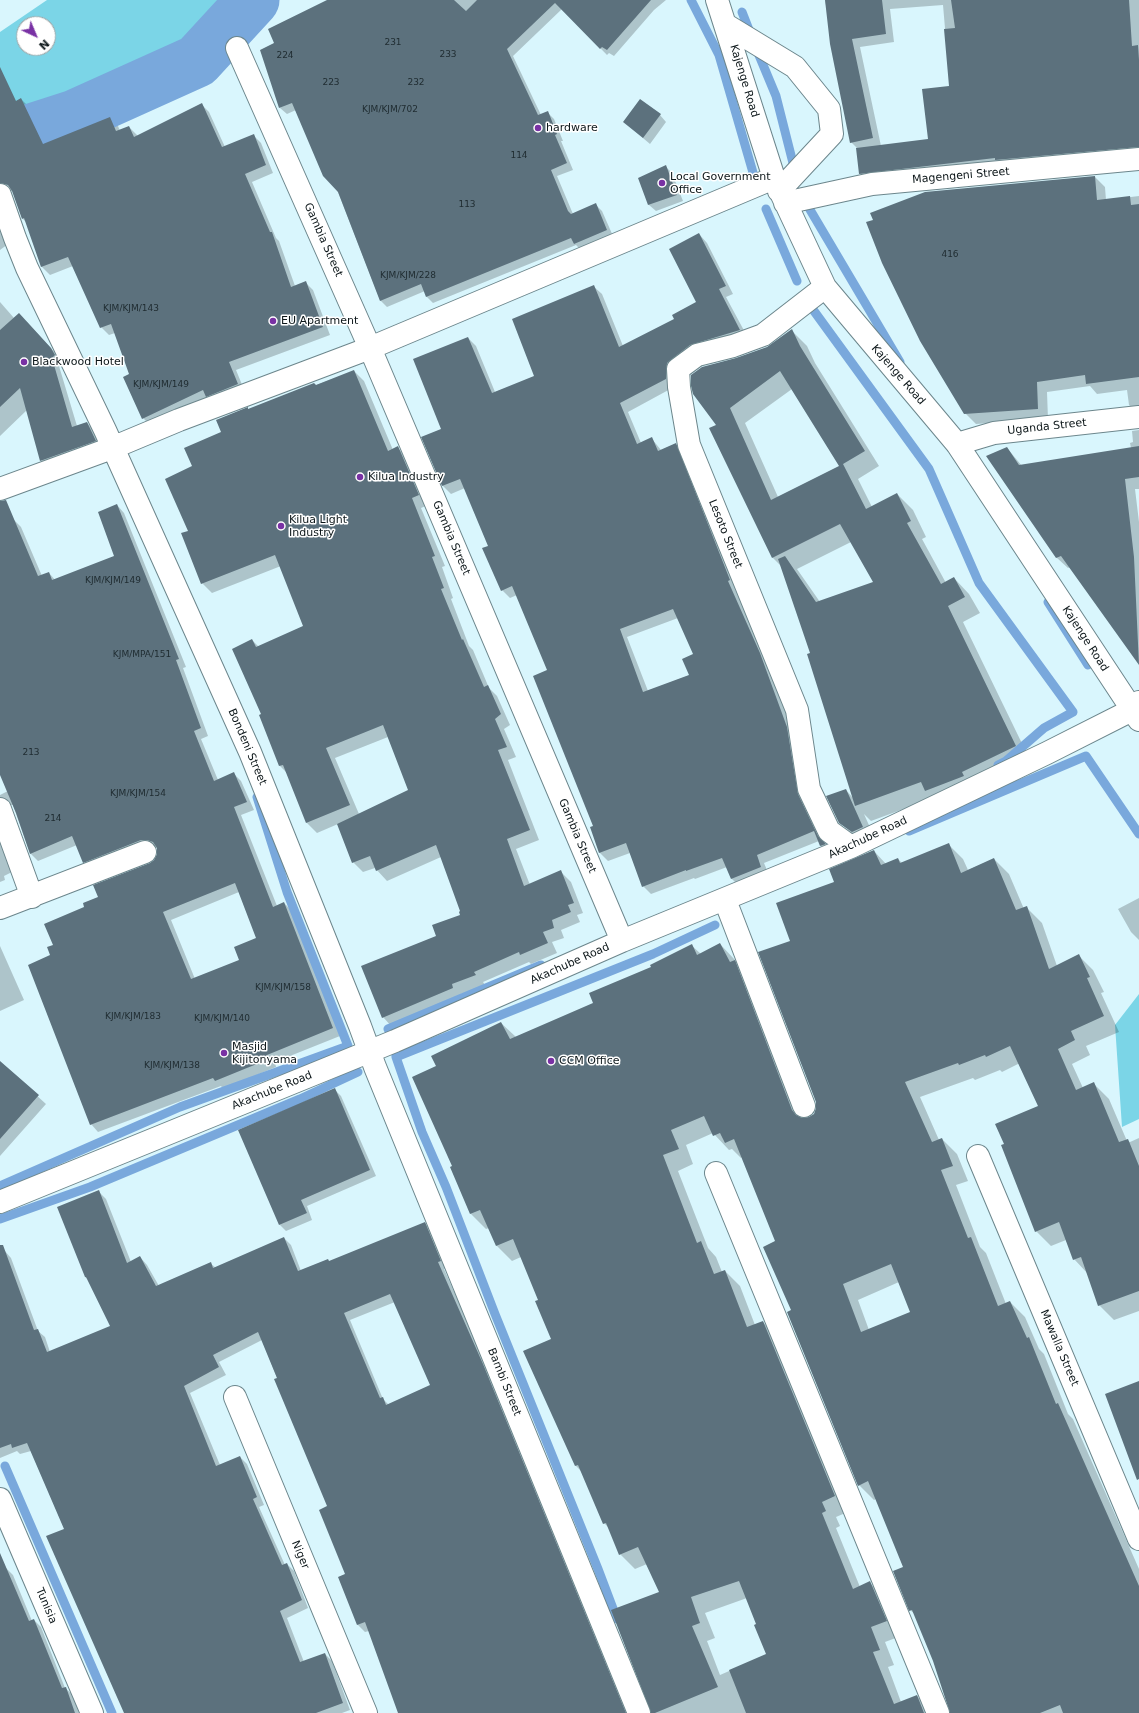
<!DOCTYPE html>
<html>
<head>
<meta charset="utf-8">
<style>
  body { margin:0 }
  #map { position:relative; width:1139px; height:1713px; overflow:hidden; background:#d9f6fd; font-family:"DejaVu Sans",sans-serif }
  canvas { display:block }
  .north { position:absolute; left:16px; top:16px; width:40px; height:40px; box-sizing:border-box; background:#fff; border:1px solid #9ea2a3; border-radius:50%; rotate:136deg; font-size:11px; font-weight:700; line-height:16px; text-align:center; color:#0c1619 }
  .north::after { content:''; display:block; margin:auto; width:14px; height:18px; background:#7931a4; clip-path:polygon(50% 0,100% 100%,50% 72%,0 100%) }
</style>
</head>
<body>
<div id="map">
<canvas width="1139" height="1713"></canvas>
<div class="north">N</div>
</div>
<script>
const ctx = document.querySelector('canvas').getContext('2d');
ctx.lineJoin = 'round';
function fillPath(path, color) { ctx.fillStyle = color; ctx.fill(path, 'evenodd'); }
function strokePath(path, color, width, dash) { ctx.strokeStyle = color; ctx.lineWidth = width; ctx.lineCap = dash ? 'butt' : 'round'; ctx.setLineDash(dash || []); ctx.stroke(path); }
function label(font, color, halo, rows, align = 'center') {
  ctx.font = font + ' "DejaVu Sans",sans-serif'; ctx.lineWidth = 3; ctx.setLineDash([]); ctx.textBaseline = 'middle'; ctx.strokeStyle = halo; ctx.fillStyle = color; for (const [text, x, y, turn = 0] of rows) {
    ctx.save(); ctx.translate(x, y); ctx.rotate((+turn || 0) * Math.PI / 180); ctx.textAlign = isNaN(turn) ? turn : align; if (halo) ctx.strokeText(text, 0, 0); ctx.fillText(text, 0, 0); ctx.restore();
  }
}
fillPath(new Path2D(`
  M47,0H257L265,5L172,92L0,143V32ZM24,24H48V48H24Z
  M1139,994V1119L1122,1127L1115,1025Z`), '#7bd5e7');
fillPath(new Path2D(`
  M329,0H666L654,10L614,56L609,53L607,55L562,9L513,56L541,115L547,112L554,119L563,141H561L573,170L557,176L573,214L596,205L602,211L613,236L581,250L576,245L433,303L427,297L425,291L387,307L380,300L338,192L296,110L287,114L280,108Z
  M825,0H1139V155L868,182L860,174L858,149L851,142ZM943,5L950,87L929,140L881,146L860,47L894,42L890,9Z
  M21,99L29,107L47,143L110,118L118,126L120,131L129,127L138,136L201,104L209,112L225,147L253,135L261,143L273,173L252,182L276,238L279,241L295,286L306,283L313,290L330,335L236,370L245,392L151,426L143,418L130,375L115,333L109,335L101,327L73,266L50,275L42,267L26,222L23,219L13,191H4L0,194V105H6Z
  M660,115L666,122L650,144L624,122Z
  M666,167L672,173L683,201L656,211L649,205L640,178Z
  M1095,177L1105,187L1106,200L1139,196V415L1129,405L1127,390L1097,394L1090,386L1047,392L1048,419L976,424L965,413Z
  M0,220L8,244L0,250Z
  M699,234L707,243L733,294L726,297L748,338L698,353L674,387L628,412L641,443L652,439L661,450L675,444L684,452L738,588L735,589L768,663L795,736L806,803L826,845L833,852L829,854L821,846L819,841L764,863L769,875L740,887L732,879L727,867L695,879L694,878L651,894L643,886L630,853L608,861L600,853L595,826L549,671L517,595L510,598L502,590L489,546L465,488L451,494L443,486L423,437L442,429L468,338L476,346L495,392L536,377L593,286L602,294L623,346L676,319L697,303ZM678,618L695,654L690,675L648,691L627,637Z
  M0,302L14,318L27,322L59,357L62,363L59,366L77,426L87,423L95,431L103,448L49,468L41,460L27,410L0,436Z
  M791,330L807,346L815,363L879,466L858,479L872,507L897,494L913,510L926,537L922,539L946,583L954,578L969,594L980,613L963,622L1031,762L871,821L864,814L876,841L854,836L840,822L846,790L853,798L812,653L782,567L773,558L717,425L736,359L768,348ZM792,389L840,466L778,497L745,423ZM851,542L875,583L820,602L797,569Z
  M354,371L364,381L393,450L398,448L408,458L428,505L421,508L445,566L442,567L453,598L451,599L469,646L473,650L489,688L497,696L510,725L504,729L516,757L508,760L539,840L516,849L530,885L561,872L571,882L583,913L577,915L580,922L561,930L564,938L552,942L557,953L531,964L529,962L483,982L485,985L461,994L462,998L392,1027L383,1017L437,936L461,915L462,912L441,857L387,881L375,868L363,872L353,862L338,824L317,833L307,823L287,773L280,766L260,716L262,715L252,640L259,647L304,626L281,566L212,593L202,583L189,531L194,467L222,432L249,410ZM388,737L410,790L359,814L335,758Z
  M1139,430V489H1135L1139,522V664L1070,567L1068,568L1057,558L1007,448L1022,466L1131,448L1130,443L1133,442L1132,431Z
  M117,505L124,513L186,667L183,668L208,736L201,739L218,780L233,773L241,781L254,810L241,815L277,906L284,903L292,911L340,1036L275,1062L276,1067L223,1089L221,1086L98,1132L91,1124L52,955L54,946L85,907L155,861L158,854V848H149L92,870L84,862L77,845L38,861L30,853L13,805H4L0,808V795L16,787L0,751V525L13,519L21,527L42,576L49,573L56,581L116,557ZM239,892L257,939L240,960L195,979L171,920Z
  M0,833L14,871L4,876L5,880L0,882Z
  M948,844L963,859L968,870L994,859L1009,874L1024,909L1027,908L1042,923L1057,966L1078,955L1093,970L1104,992L1101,993L1119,1032L1086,1046L1090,1055L1072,1064L1083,1088L1094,1084L1109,1099L1127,1141L1130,1142L1139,1138V1311L1114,1320L1099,1305L1088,1274L1074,1259L1066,1240L1051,1246L1036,1231L1005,1145L1039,1106L1020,1063L1002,1072L1000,1070L975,1080L973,1078L920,1097L939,1140L942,1139L957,1154L968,1181L956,1185L980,1247L986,1253L1006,1304L1010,1302L1025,1317L1039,1349L1044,1354L1068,1414L1073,1419L1139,1569V1713H951L934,1660L916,1615L910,1610L905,1568L876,1499L874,1500L859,1485L793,1310L777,1242L742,1157L741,1158L732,1149L729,1150L713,1133L686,1145L693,1164L678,1171L708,1248L716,1257L722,1272L725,1271L740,1286L755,1325L763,1322L778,1337L850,1511L836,1517L840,1526L836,1528L860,1587L870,1583L885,1598L901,1636L885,1642L894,1665L888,1667L901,1702L917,1696L933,1713H655L660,1592L647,1564L635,1569L620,1554L609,1528L604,1523L582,1472L576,1466L524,1351L553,1340L539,1300L521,1257L512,1261L497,1246L489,1228L486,1229L471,1214L451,1168L454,1167L437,1067L501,1023L516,1037L594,1004L691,945L701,954L720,944L750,976L804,1119L809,1118L815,1114L817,1108L791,942L835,883L874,851L886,864L898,859L902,863ZM899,1282L911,1313L869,1330L858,1300ZM747,1598L768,1654L720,1675L707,1641L715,1638L705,1613Z
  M1139,898V940L1131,932L1118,909Z
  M0,946L24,1000L0,1011Z
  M0,1062L46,1104L0,1156Z
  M335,1090L341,1096L376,1176L307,1206L312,1220L286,1231L280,1225Z
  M98,1191L106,1199L131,1262L140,1257L147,1265L159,1286L210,1263L216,1268L284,1238L291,1245L301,1271L329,1262L425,1223L432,1230L447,1268L444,1269L490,1372L630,1713H399L369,1631L365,1632L358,1625L339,1577L346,1574L328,1507L262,1340L219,1362L226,1375L190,1393L220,1465L240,1457L247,1464L264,1505L259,1507L285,1565L287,1564L294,1571L308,1608L287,1618L304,1662L325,1654L332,1661L350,1710L342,1713H125L65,1530L31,1451L20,1454L17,1451L0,1458V1252L4,1250L11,1258L38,1331L45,1337L50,1352L111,1327L89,1280L85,1277ZM395,1302L431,1386L389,1405L383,1399L350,1320Z
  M0,1557L6,1568L13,1575L32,1621L34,1620L41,1627L65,1688L73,1695L79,1713H0Z`), '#0003');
strokePath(new Path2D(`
  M691,0L719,55L754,176
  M742,12L751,35
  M756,48L776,96L795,171
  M809,208L900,362
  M766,209L797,281
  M814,311L929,469L979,583L1073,712L1044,728L1006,761L998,765
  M1048,602L1088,665
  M909,831L1086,756L1139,834
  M541,965L388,1029L395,1041L396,1057L422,1132L446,1187L495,1314L598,1569L617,1619
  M396,1057L653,954L715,925
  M0,1186L180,1107L348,1046L287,892L257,797
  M0,1219L90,1187L300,1099L358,1072
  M5,1466L112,1713`), '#79a8dc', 9);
strokePath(new Path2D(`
  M0,140L75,116L197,61L253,0`), '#79a8dc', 53);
fillPath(new Path2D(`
  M327,0H454L466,11L477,0H651L607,50L602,47L600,49L555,3L507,49L538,115L548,111L557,134L555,135L567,163L551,170L568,211L571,214L596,203L607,230L574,244L571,238L426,297L421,284L380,301L338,192L323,176L292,103L279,108L260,50L274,43L268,29Z
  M825,0H882L886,34L852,39L873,138L850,143L830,44Z
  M951,0H1129L1132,46L1138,45L1139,60V147L995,160V158L859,174L856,148L928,139L922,89L949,86L944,29L955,28Z
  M0,67L16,101L21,98L43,144L110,117L116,131L129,126L134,137L202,103L222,147L254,134L266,165L245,174L270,232H272L291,287L306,281L323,327L229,362L238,384L206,397L203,390L142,419L123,377L129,374L111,324L100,328L68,257L41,267L24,218L22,219L12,191L8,185L0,183Z
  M640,99L661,114L643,138L623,122Z
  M666,165L677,195L648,205L638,178Z
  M1095,176L1097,200L1130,196L1131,205L1139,204V377L1086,384L1085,375L1037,382L1038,409L964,414L920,341L882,263L866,222L873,220L870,213L925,192Z
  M699,233L726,286L719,289L740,330L690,345L667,363L666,379L620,403L637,444L652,437L658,451L676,443L730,580L728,581L760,653L787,727L798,794L818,836L826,844L820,846L814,831L757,855L761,867L731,879L722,858L686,871V870L642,887L626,843L599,853L590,827L593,826L533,676L547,670L512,586L501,591L482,548L488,546L460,479L442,486L421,437L441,429L413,359L468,337L492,393L534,376L512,319L594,285L619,347L674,319L672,315L696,302L669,249ZM673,609L693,654L682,659L689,675L643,692L620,629Z
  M19,313L51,348L55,355L52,358L72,427L87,422L96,441L40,461L20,388L0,407V330Z
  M792,329L800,346L865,451L843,464L866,509L897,493L911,521L907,523L941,584L954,577L965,597L948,606L1016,746L962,772L964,776L925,791L921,782L855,806L807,654L810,653L778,559L785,556L816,602L873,582L840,524L772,558L709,428L716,425L693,394L691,386V375L702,367L736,358L767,347ZM780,371L839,466L771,500L730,408Z
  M354,370L388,451L398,446L419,495L412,498L435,556L432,557L444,588L441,589L462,640L463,639L484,687L488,685L501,714L495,719L507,747L498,750L530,830L507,839L524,886L561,870L574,903L568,905L571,912L552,920L554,928L543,932L548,943L520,955L519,952L474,972L476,975L452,984L453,988L382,1018L361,966L436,936L432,925L460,915L459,912L460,911L436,845L376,871L370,856L352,863L337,824L408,790L383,725L326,748L350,805L306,823L283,765L279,766L259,715L261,714L232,649L252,639L256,647L303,626L275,555L201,584L181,533L188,531L165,479L192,466L184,448L221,432L216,420L248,407V409L314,383L316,385Z
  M1139,446V477L1125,479L1134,557L1139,665L1061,556L1056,558L986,456L1007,447L1019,465Z
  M6,500L38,576L49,572L52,580L114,556L98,512L117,504L179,659L176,660L201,728L194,731L214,781L234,772L247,802L234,807L273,907L284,902L333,1028L267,1055L269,1059L215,1081L213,1078L90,1125L28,965L50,955L47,947L53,945L44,924L84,907L83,903L98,897L93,885L150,863L154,860L157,854V848L153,842L147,840H141L83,863L72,836L30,854L16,813L0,775V501ZM235,883L256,938L234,947L239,960L191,979L163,912Z
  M846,789L863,827L852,832L839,823L826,796Z
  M949,843L961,873L994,858L1016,910L1027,906L1049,969L1079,954L1090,977L1087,978L1104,1016L1071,1031L1075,1040L1058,1049L1076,1090L1094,1082L1119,1142L1128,1139L1139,1166V1291L1098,1306L1081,1257L1073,1260L1059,1222L1035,1232L1001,1145L1004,1144L995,1124L1038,1106L1010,1046L986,1057L985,1055L959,1065L958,1063L905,1082L932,1142L942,1138L953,1166L941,1170L968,1238L971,1237L998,1306L1010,1301L1027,1338L1029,1337L1056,1404L1058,1403L1139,1586V1713H1063L1060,1705L1040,1713H950L933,1661L912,1610L909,1611L893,1571L903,1567L868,1481L858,1486L787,1312L791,1310L763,1247L775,1241L734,1139L725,1143L720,1133L713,1136L704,1116L671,1130L679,1149L663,1155L697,1243L701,1241L714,1274L725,1270L747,1327L763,1321L835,1496L822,1502L826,1511L822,1513L853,1589L870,1581L887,1621L871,1627L880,1650L873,1652L894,1704L917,1695L924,1713H746L729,1670L766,1654L754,1625L756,1624L739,1581L691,1597L700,1623L692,1626L718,1687L655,1713H651L611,1610L659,1592L638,1547L619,1555L606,1523L603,1524L578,1465L575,1466L523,1351L551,1339L535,1301L538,1300L513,1239L496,1246L480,1210L470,1214L450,1167L452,1166L412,1077L436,1066L431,1056L501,1022L510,1039L593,1003L589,993L651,967L650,965L692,944L697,955L720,943L730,962L735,960L792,1110L796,1115L802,1118L809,1117L814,1114L816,1108V1102L758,952L790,941L776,903L834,882L829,869L874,850L881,865L898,858L900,863ZM891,1264L910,1312L861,1332L843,1284Z
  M0,1061L39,1095L0,1139Z
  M335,1088L370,1170L301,1200L307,1213L279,1225L238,1130Z
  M99,1190L127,1263L140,1256L156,1286L211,1262L213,1268L284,1237L298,1271L328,1259L329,1261L425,1222L441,1261L438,1262L483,1364L626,1713H398L365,1622L357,1625L338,1577L345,1574L319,1510L327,1506L274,1379L277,1378L258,1332L213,1355L219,1367L184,1386L216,1466L240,1456L257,1497L253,1499L282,1565L287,1563L302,1600L280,1611L300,1662L325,1653L343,1703L316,1713H124L46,1536L64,1529L27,1443L12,1448L11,1444L0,1448V1245H3L34,1330L38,1329L47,1352L110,1326L86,1277H85L57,1207ZM390,1294L430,1385L386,1405L383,1397L380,1398L344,1313Z
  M1139,1381V1479L1137,1480L1105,1394Z
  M0,1553L29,1621L34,1619L62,1688L66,1687L75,1713H0Z`), '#5c717d');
const minor = new Path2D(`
  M717,0L774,178L825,287L957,444L1139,720
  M726,25L795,67L829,109L832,134L779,191
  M237,48L370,348L622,941
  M0,195L15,238L27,268L105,430L250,752L360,1026L375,1067L639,1713
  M785,203L872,184L1139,159
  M825,287L763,335L733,346L697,355L678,369L679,387L689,445L797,710L809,789L829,831L851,847
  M957,444L994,433L1139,417
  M0,489L112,448L179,420L370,348L774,178
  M0,809L32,897
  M725,900L804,1106
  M0,908L145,852
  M978,1156L1139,1539
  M716,1173L938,1713
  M0,1202L395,1041L622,941L851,847L1047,753L1132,710L1139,702
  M235,1397L366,1713
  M0,1499L92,1713`);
strokePath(minor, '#6c868c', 24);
strokePath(minor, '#fff', 22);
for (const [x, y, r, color] of [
  [538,128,4,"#7931a4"],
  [662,183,4,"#7931a4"],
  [273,321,4,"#7931a4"],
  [24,362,4,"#7931a4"],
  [360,477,4,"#7931a4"],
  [281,526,4,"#7931a4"],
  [224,1053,4,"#7931a4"],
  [551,1061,4,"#7931a4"]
]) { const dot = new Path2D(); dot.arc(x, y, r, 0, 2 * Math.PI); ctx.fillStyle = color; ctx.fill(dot); strokePath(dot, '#fff', 1.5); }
label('9px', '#202d32', null, [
  ["231",393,43],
  ["233",448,55],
  ["224",285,56],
  ["223",331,83],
  ["232",416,83],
  ["KJM/KJM/702",390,110],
  ["114",519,156],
  ["113",467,205],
  ["416",950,255],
  ["KJM/KJM/228",408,276],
  ["KJM/KJM/143",131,309],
  ["KJM/KJM/149",161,385],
  ["KJM/KJM/149",113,581],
  ["KJM/MPA/151",142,655],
  ["213",31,753],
  ["KJM/KJM/154",138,794],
  ["214",53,819],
  ["KJM/KJM/158",283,988],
  ["KJM/KJM/183",133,1017],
  ["KJM/KJM/140",222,1019],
  ["KJM/KJM/138",172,1066]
]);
label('11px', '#0c1619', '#fff', [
  ["Kajenge Road",744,81,73],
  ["Magengeni Street",961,176,-5],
  ["Gambia Street",323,240,66],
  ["Kajenge Road",898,375,49],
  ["Uganda Street",1047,427,-6],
  ["Lesoto Street",725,534,68],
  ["Gambia Street",451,538,67],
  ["Kajenge Road",1085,639,57],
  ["Bondeni Street",247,747,67],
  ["Gambia Street",577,836,67],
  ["Akachube Road",868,838,-25],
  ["Akachube Road",570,964,-24],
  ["Akachube Road",272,1091,-22],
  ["Mawalla Street",1059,1348,67],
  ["Bambi Street",504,1382,68],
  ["Niger",300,1555,68],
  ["Tunisia",46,1606,67]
]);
label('11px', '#0c1619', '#fff', [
  ["hardware",546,128],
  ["Local Government",670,177],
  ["Office",670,190],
  ["EU Apartment",281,321],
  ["Blackwood Hotel",32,362],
  ["Kilua Industry",368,477],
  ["Kilua Light",289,520],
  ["Industry",289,533],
  ["Masjid",232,1047],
  ["Kijitonyama",232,1060],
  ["CCM Office",559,1061]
], 'left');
</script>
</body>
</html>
